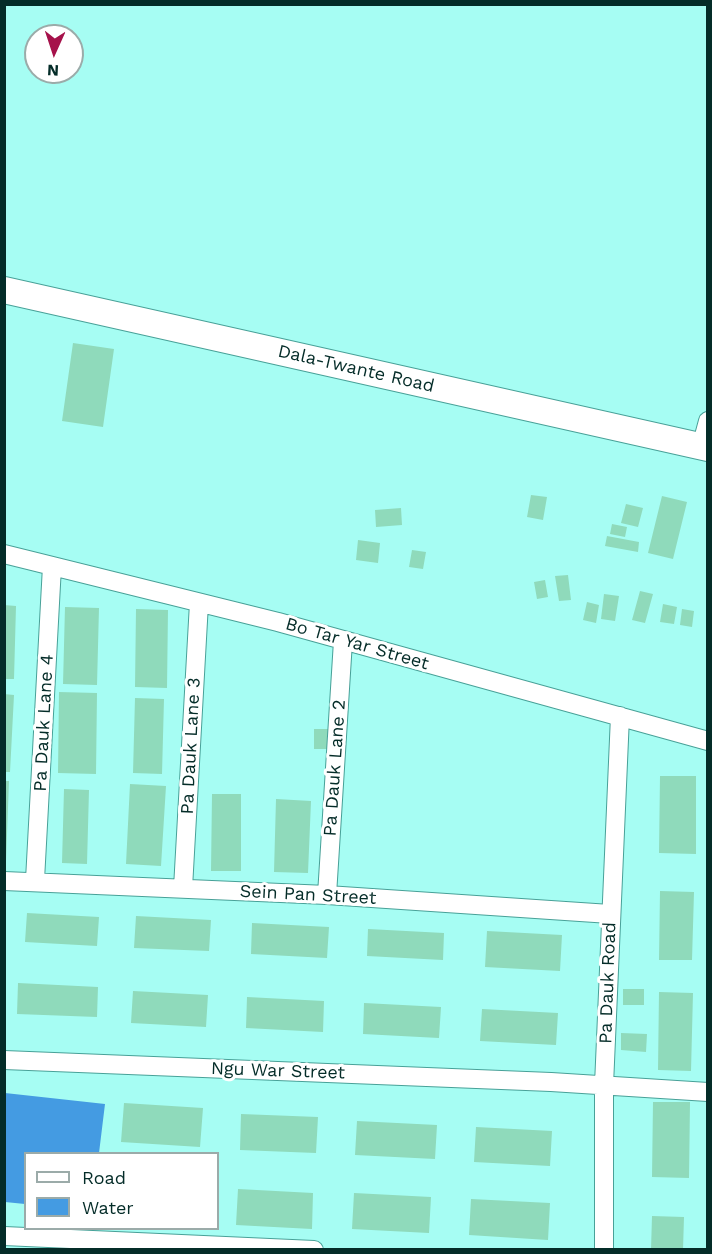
<!DOCTYPE html>
<html>
<head>
<meta charset="utf-8">
<style>
  body { margin:0 }
  #map { position:relative; width:712px; height:1254px; overflow:hidden; background:#a6fdf3; font-family:"Work Sans",sans-serif }
  canvas { display:block }
  .frame { position:absolute; inset:0; border:6px solid #042c28; pointer-events:none }
  .legend { position:absolute; left:24px; top:1152px; width:195px; height:78px; box-sizing:border-box; background:#fff; border:2px solid #9baba9; margin:0; padding:8px 10px; list-style:none; font-size:18px; color:#042c28 }
  .legend li { display:flex; align-items:center; gap:12px; height:30px }
  .legend b { width:30px; border:2px solid #9baba9 }
  .north { position:absolute; left:24px; top:24px; width:60px; height:60px; box-sizing:border-box; background:#fff; border:2px solid #9baba9; border-radius:50%; rotate:183deg; font-size:16px; font-weight:700; line-height:24px; text-align:center; color:#042c28 }
  .north::after { content:''; display:block; margin:auto; width:21px; height:27px; background:#a6124b; clip-path:polygon(50% 0,100% 100%,50% 72%,0 100%) }
</style>
</head>
<body>
<div id="map">
<canvas width="712" height="1254"></canvas>
<div class="frame"></div>
<ul class="legend">
<li><b style="height:8px;background:#fff"></b>Road</li>
<li><b style="height:16px;background:#449be2"></b>Water</li>
</ul>
<div class="north">N</div>
</div>
<script>
const ctx = document.querySelector('canvas').getContext('2d');
ctx.lineJoin = 'round';
function fillPath(path, color) { ctx.fillStyle = color; ctx.fill(path, 'evenodd'); }
function strokePath(path, color, width, dash) { ctx.strokeStyle = color; ctx.lineWidth = width; ctx.lineCap = dash ? 'butt' : 'round'; ctx.setLineDash(dash || []); ctx.stroke(path); }
function label(font, color, halo, rows, align = 'center') {
  ctx.font = font + ' "Work Sans",sans-serif'; ctx.lineWidth = 6; ctx.setLineDash([]); ctx.textBaseline = 'middle'; ctx.strokeStyle = halo; ctx.fillStyle = color; for (const [text, x, y, turn = 0] of rows) {
    ctx.save(); ctx.translate(x, y); ctx.rotate((+turn || 0) * Math.PI / 180); ctx.textAlign = isNaN(turn) ? turn : align; if (halo) ctx.strokeText(text, 0, 0); ctx.fillText(text, 0, 0); ctx.restore();
  }
}
fillPath(new Path2D(`
  M5,1093L105,1104L99,1153L26,1154L25,1204L5,1202Z`), '#449be2');
fillPath(new Path2D(`
  M73,343L114,349L103,427L62,421Z
  M531,495L547,497L543,520L527,517Z
  M662,496L687,502L673,559L648,553Z
  M626,504L643,508L638,527L621,523Z
  M401,508L402,525L376,527L375,510Z
  M612,524L627,527L625,537L610,534Z
  M607,536L639,542L638,552L605,546Z
  M358,540L380,543L378,563L356,560Z
  M412,550L426,552L423,569L409,567Z
  M568,575L571,600L559,601L555,576Z
  M545,580L548,597L537,599L534,582Z
  M640,591L653,594L645,623L632,620Z
  M604,594L619,596L615,621L601,619Z
  M587,602L599,605L596,623L583,620Z
  M663,604L677,607L674,624L660,622Z
  M4,605L16,606L14,679H4Z
  M65,607L99,608L97,685L63,684Z
  M136,609L168,610L167,688L135,687Z
  M682,609L694,611L692,627L680,625Z
  M59,692L97,693L96,774L58,773Z
  M4,694L14,695L10,772H4Z
  M135,698L164,699L162,774L133,773Z
  M314,729H331L330,749H314Z
  M660,776H696V854L659,853Z
  M5,781H9L6,861H5Z
  M130,784L166,786L161,866L126,864Z
  M64,789L89,790L87,864L62,863Z
  M212,794H241V871H211Z
  M276,799L311,801L308,873L274,872Z
  M660,891L694,892L692,960H659Z
  M27,913L99,917L97,946L25,942Z
  M136,916L211,920L209,951L134,948Z
  M252,923L329,927L327,958L251,954Z
  M368,929L444,933L443,960L367,956Z
  M487,931L562,935L560,971L485,967Z
  M18,983L98,987L97,1017L17,1014Z
  M623,989H644V1005H623Z
  M133,991L208,995L206,1027L131,1023Z
  M659,992L693,993L691,1071L658,1070Z
  M247,997L324,1001L323,1032L246,1028Z
  M364,1003L441,1007L439,1038L363,1034Z
  M482,1009L558,1013L556,1045L480,1041Z
  M621,1033L647,1034L646,1052L621,1050Z
  M653,1102H690L689,1178L652,1177Z
  M124,1103L203,1108L200,1147L121,1142Z
  M241,1114L318,1117L316,1153L240,1150Z
  M357,1121L437,1125L435,1159L355,1155Z
  M476,1127L552,1131L550,1166L474,1162Z
  M238,1189L313,1193L312,1229L236,1225Z
  M354,1193L431,1197L429,1233L352,1229Z
  M471,1199L550,1203L548,1240L469,1235Z
  M652,1216L684,1217L683,1250H651Z`), '#8fdabb');
const street = new Path2D(`
  M701,447L708,421
  M4,554L278,622L708,741
  M35,880L52,566
  M4,881L327,895L610,914
  M183,888L199,603
  M327,895L343,641
  M4,1060L551,1082L708,1092
  M4,1236L314,1250
  M604,1250V1085L620,716`);
const secondary = new Path2D(`
  M4,290L708,448`);
strokePath(street, '#48a198', 20);
strokePath(secondary, '#48a198', 28);
strokePath(street, '#fff', 18);
strokePath(secondary, '#fff', 26);
label('18px', '#042c28', '#fff', [
  ["Dala-Twante Road",356,369,13],
  ["Bo Tar Yar Street",357,644,16],
  ["Pa Dauk Lane 4",44,723,-87],
  ["Pa Dauk Lane 3",191,746,-87],
  ["Pa Dauk Lane 2",335,768,-86],
  ["Sein Pan Street",308,895,3],
  ["Pa Dauk Road",608,983,-88],
  ["Ngu War Street",278,1071,2]
]);
</script>
</body>
</html>
